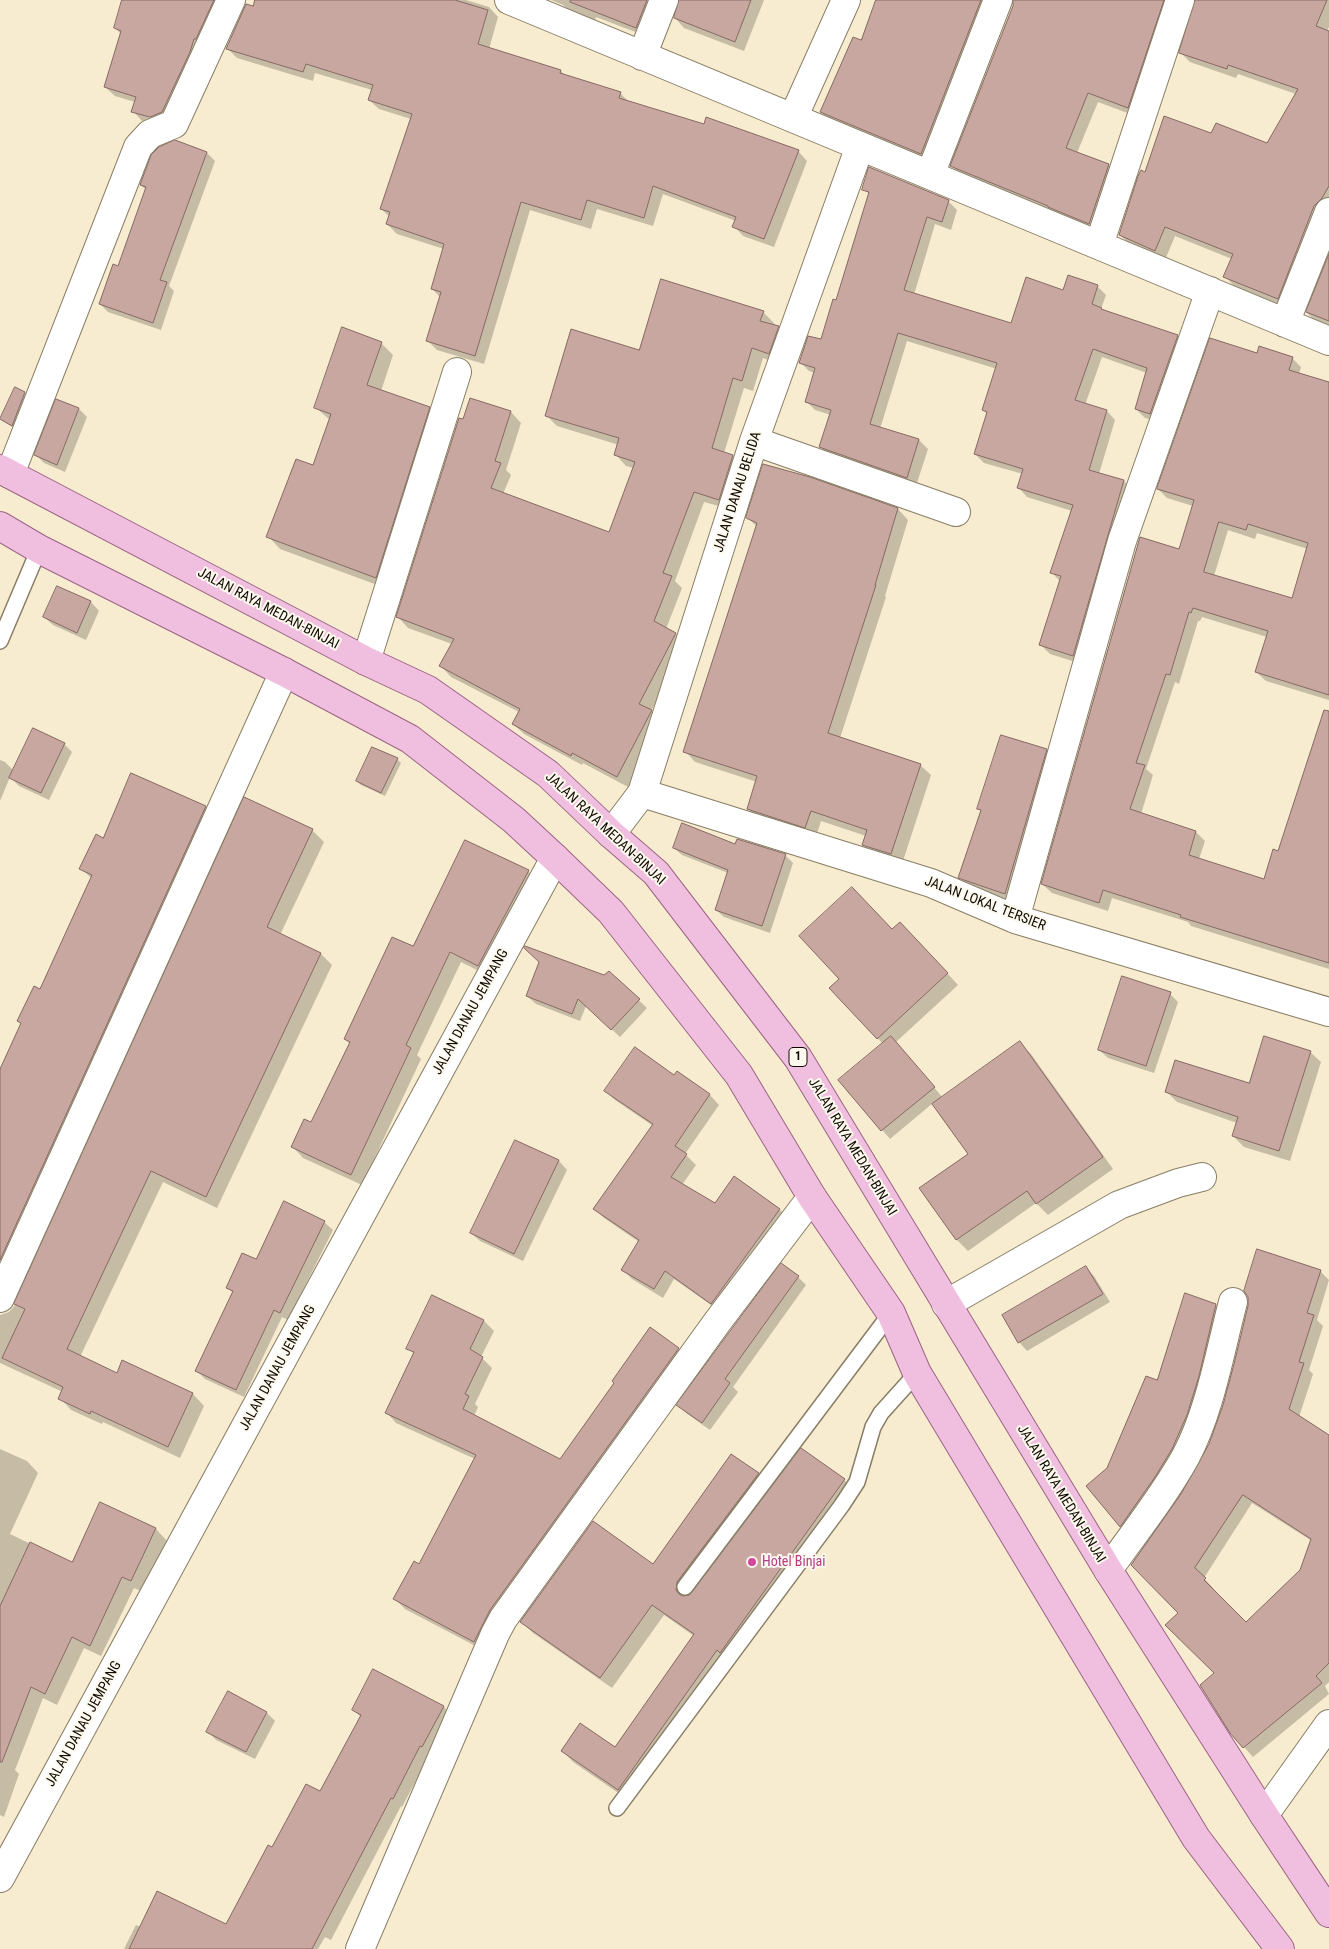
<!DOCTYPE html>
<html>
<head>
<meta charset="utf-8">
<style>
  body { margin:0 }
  canvas { display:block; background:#f7ebd0 }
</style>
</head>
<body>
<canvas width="1329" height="1949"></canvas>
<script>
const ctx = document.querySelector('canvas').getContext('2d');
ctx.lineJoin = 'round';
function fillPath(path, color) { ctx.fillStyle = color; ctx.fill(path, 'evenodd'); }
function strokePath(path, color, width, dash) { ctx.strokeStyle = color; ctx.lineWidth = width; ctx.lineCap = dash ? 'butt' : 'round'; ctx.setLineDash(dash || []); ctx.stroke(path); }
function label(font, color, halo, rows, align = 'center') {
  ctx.font = font + ' "Roboto Condensed",sans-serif'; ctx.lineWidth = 4; ctx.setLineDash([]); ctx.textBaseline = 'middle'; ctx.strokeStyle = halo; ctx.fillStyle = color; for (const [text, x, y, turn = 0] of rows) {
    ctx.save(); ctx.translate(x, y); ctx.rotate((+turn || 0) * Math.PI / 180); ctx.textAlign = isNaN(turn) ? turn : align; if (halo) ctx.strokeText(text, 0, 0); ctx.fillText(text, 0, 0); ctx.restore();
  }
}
fillPath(new Path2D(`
  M124,0H219L160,126L142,121L133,111L135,102L115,96L105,87L121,34L115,28Z
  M257,0H466L489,7L498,17L489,49L561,71L567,77L620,93L630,103L798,151L807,161L774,247L743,236L734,226L736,221L663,194L653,226L597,209L591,229L530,210L484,364L437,350L427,340L440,297L432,289L444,249L397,234L387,224L390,217L381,209L411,119L379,109L369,100L372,90L315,73L313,81L237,58L227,48L254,8Z
  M551,0H661L646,36L596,17L595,21L570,11L563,5Z
  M680,0H764L744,51L684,28L675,18Z
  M877,0H996L931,163L831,122L821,112L862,42Z
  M1014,0H1178L1138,117L1098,102L1077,153L1109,165L1118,175L1099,233L961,176L952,166L1014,6Z
  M1196,0H1329V27L1327,31L1329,32V209L1287,308L1234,286L1225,276L1232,259L1175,236L1165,260L1130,244L1120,235L1145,174L1212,134L1267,145L1296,94L1238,74L1236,78L1190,62L1180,52Z
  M207,153L215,161L169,286L174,291L161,330L108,312L100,304L119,267L146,190L141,185Z
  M864,189L948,201L957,210L951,230L935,224L914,295L1011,324L1064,291L1097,286L1106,295L1101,309L1177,336L1186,344L1159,422L1145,418L1136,409L1147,373L1102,357L1085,405L1107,411L1115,420L1099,474L1124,481L1132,490L1082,664L1050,654L1041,645L1061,582L1052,573L1072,511L1027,497L1019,488L1023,474L984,463L975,454L987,414L983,410L997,369L907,341L880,429L919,440L928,449L916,486L830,456L821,447L831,415L815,410L806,401L815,373L809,371L800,362L822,341L837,302L870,195Z
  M1329,258V327L1317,322L1307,313Z
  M763,312L774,323L773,326L778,327L789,338L779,364L763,358L753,391L744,388L724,453L732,456L743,467L730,509L704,502L675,581L682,588L666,629L676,634L686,645L651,711L662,722L628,787L583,763L582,765L524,734L513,724L519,712L451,677L441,666L452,644L408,628L398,617L471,399L511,412L521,423L506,470L511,475L503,494L609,534L634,468L626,466L616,455L619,445L557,426L546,415L640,352Z
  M381,343L393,355L381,391L429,408L441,421L388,589L280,549L268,536L313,466L330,420L315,407Z
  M1258,354L1292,358L1301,367L1299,374L1329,383V700L1266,681L1256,672L1267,637L1202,617L1200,621H1198L1179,684L1175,682L1146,769L1153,775L1141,814L1196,832L1205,841L1199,859L1264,881L1329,757V969L1191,926L1188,922L1112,898L1108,911L1052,893L1042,884L1179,551L1193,506L1167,498L1158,489ZM1228,530L1255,539L1257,533L1308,549L1292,600L1214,576Z
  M16,389L28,397L16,429L1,420Z
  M79,409L87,417L65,472L44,463L36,455Z
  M810,478L898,509L908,520L885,596L886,597L840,738L920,765L931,775L902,864L874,855L863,845L866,836L821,821L816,837L759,819L748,809L757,782L695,762L685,751L757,527L747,517Z
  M58,588L91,602L99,611L86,640L53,625L44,617Z
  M64,744L72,752L49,800L19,786L10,777L0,801V760L5,762L14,771Z
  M1046,750L1054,759L1013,901L968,886L960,877L981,811L979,808Z
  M397,759L401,763L385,796L361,785L357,781Z
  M245,799L312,830L324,842L280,935L321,954L332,965L217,1208L163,1182L80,1357L117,1374L123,1362L193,1394L204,1406L180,1458L103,1422L102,1424L71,1410L60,1398L63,1392L0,1363V1315L9,1312L15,1305Z
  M206,807L217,818L0,1297V1072L22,1025L19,1021L40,991L92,879L81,868L103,839Z
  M736,846L785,855L793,863L770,933L724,917L716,910L728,873L682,855L674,848Z
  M528,871L539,882L489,976L461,962L417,1055L421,1059L362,1185L303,1158L293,1147L312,1124L350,1044L345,1039L414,948Z
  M892,931L911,934L958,985L896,1042L943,1098L1020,1043L1031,1054L1113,1169L1048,1215L1036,1203L968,1251L957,1240L921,1189L969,1155L933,1103L890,1139L840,1080L883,1044L831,988Z
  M609,972L647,1008L620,1037L586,1006L580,1021L536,1004L527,996L604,977Z
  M1170,994L1178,1002L1154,1073L1108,1058L1099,1050Z
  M1310,1052L1321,1062L1290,1161L1244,1147L1233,1136L1237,1123L1177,1102L1167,1092L1250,1085Z
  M677,1073L710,1095L719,1105L685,1154L696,1165L682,1185L715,1205L734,1178L780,1210L789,1220L721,1312L674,1279L663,1298L632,1279L623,1270L639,1242L604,1218L595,1209L653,1126L615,1100L606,1091L674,1077Z
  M516,1142L559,1161L567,1170L523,1261L480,1241L471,1233Z
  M324,1222L333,1230L288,1320L282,1317L244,1397L205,1379L197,1371L233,1293L227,1287L257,1261Z
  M1086,1268L1094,1276L1110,1302L1027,1351L1019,1342L1004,1315Z
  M1320,1271L1329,1280L1317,1320L1323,1326L1309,1370L1313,1374L1299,1417L1329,1436V1682L1325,1686L1329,1694L1253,1757L1244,1747L1216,1673L1180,1613L1182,1495ZM1252,1503L1312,1541L1302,1571L1246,1624L1212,1591L1214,1589L1204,1578Z
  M798,1277L806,1285L733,1387L738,1392L710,1430L686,1413L678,1405Z
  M432,1296L484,1321L494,1331L481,1357L492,1368L475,1404L478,1407L474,1416L561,1461L616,1383L651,1329L679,1349L689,1359L485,1651L405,1609L395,1599L420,1565L475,1459L396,1423L387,1413L414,1354L408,1348Z
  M1216,1305L1224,1313L1195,1423L1129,1534L1087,1487L1108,1469L1158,1382Z
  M0,1449L27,1461L38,1473L10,1534L72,1564L101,1503L156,1529L167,1541L143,1592L134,1588L101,1656L84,1648L57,1705L43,1698L15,1770L19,1774L4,1817L0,1815Z
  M802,1450L844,1480L856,1491L630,1801L573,1762L562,1750L615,1749L694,1636L664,1615L612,1688L533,1633L522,1622L654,1565L758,1474L769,1485L688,1593V1598Z
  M373,1670L444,1707L453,1716L430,1754L402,1807L401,1806L331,1940L325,1937L318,1949H124L136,1925L141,1927L226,1925L273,1849L321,1793L361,1717L353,1710Z
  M267,1713L275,1721L255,1759L216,1740L208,1732Z`), '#0003');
const building = new Path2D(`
  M122,0H214L196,39H194L190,52L162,112L150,117L131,112L136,97L104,87L121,31L114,28Z
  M255,0H455L488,10L478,44L561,70L560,73L621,92L619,98L704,124L706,117L799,150L764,239L732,227L736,217L653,186L644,218L587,200L581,220L521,202L475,356L426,341L441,292L431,289L444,244L386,224L390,212L380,209L412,114L368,100L373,85L306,64L303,72L226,49L246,4L253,6Z
  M571,0H647L636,28L570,2Z
  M679,0H751L735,42L674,18Z
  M876,0H981L921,154L820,112L853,37L861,40Z
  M1013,0H1164L1128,108L1088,93L1066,148L1109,164L1089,224L1048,207V206L950,166L1013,6Z
  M1195,0H1327L1316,26L1329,31V186L1322,198L1314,206L1278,299L1223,277L1233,254L1165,227L1155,251L1119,235L1138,176L1141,170L1145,172L1164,116L1211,133L1216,123L1267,143L1298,89L1228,65L1227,69L1179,53Z
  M175,140L207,152L160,280L167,282L153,323L99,304L113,264L118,266L146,187L140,185L151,155L159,147Z
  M869,167L949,200L942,222L927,217L904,290L1011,323L1026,277L1063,290L1068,275L1098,285L1092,304L1102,308L1101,309L1178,335L1150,414L1135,409L1147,368L1093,349L1075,400L1107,410L1089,470L1124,480L1073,656L1039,645L1061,576L1050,573L1073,505L1017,488L1023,469L974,454L987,412L982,410L997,363L898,333L870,424L919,439L907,478L819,447L831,410L805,402L815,368L799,363L808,336L821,339L833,299L836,300L869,192L862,190Z
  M1329,254V321L1306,312Z
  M661,279L764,311L760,321L779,326L769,354L752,348L742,381L733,378L712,448L733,455L719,500L694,492L663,573L672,576L654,621L676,633L639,704L652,710L617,777L572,753L571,756L512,724L520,709L439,666L454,639L396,617L459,418L463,419L470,398L511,411L495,461L501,463L491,488L609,532L635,462L614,455L619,438L545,416L571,329L639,350Z
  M342,327L382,342L367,385L430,407L376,578L266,537L296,459L313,465L331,414L314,408Z
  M1210,338L1257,353L1259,346L1293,357L1289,370L1329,382V695L1255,672L1268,631L1193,608L1191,613L1189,612L1170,675L1166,674L1136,763L1145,765L1130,809L1196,831L1189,855L1264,879L1273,849L1278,851L1324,710L1329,711V963L1180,917L1181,915L1103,890L1099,903L1041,884L1140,537L1179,549L1194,500L1157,489ZM1219,522L1246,530L1248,524L1308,543L1292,598L1204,572Z
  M15,387L25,392L12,426L0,419Z
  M56,399L79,408L57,465L34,455Z
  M763,464L810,477L898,508L875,585H876L828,733L921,764L891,854L862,845L867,830L811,811L805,828L747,809L757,776L683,752L757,523L746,518Z
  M57,586L91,601L77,633L43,617Z
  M33,728L65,743L41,793L9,778Z
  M1001,735L1047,749L1005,894L958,878L981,810L977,809Z
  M372,747L398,758L381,793L356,781Z
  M131,773L206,806L0,1260V1069L21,1023L17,1021L34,986L40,989L92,875L79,869L96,834L103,838Z
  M244,797L313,829L267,927L321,953L206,1197L151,1171L67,1349L117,1373L122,1360L193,1393L168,1447L91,1411L90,1414L58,1399L63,1387L2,1358L25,1309L14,1304Z
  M682,823L735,844L737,839L786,854L762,926L715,910L728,870L673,848Z
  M465,840L529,870L478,966L450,952L406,1045L411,1048L351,1175L291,1147L304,1119L311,1122L350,1042L344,1039L392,937L413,946Z
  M852,887L892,929L900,922L948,973L877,1039L829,988L839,979L799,936Z
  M525,946L604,975L609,971L640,999L611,1030L578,999L572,1014L526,996L539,962L524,948Z
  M1122,976L1171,992L1146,1066L1098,1050Z
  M891,1036L935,1087L881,1131L838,1080Z
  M1264,1036L1311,1051L1279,1151L1232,1136L1238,1117L1165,1092L1175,1060L1249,1083Z
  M1020,1041L1103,1157L1036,1204L1027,1191L956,1240L919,1188L968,1154L932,1104Z
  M635,1047L674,1075L677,1071L710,1094L675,1146L687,1154L671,1177L715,1203L734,1176L780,1209L711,1304L665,1271L654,1289L621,1270L639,1240L593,1209L653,1124L604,1091Z
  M515,1140L559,1160L514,1254L470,1233Z
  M284,1201L325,1221L280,1313L274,1310L236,1390L195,1371L233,1291L226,1288L242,1253L256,1259Z
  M1257,1249L1321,1270L1307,1313L1314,1315L1299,1362L1304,1363L1289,1409L1329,1435V1663L1316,1676L1322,1683L1243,1748L1230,1733L1200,1685L1214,1673L1165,1625L1178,1613L1131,1565L1181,1494L1209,1444L1223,1405L1234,1364L1248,1306V1297L1244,1291ZM1243,1495L1311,1539L1300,1570L1246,1622L1204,1580L1206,1578L1195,1568Z
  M781,1263L799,1276L725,1379L730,1383L702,1423L676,1405Z
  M1086,1266L1103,1294L1018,1343L1002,1315Z
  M1185,1293L1216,1304L1199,1376L1187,1415L1172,1449L1155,1477L1120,1527L1086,1486L1107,1468L1146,1376L1157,1380Z
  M432,1295L484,1320L470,1349L483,1357L465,1394L469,1396L463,1409L560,1459L614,1383L612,1381L650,1327L679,1348L490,1610L474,1642L393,1599L414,1561L419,1564L476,1455L385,1413L414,1352L406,1349Z
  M801,1448L845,1479L720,1653L717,1650L618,1790L561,1751L580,1723L615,1747L694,1634L652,1605L600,1678L520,1622L593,1521L653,1564L731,1454L759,1473L677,1582L676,1590L679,1594L683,1596L689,1595Z
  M100,1502L156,1528L131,1581L122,1577L90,1646L72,1637L45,1694L31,1687L2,1762H0V1606L30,1542L72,1562Z
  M373,1669L444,1706L422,1747L420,1746L393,1799L391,1798L312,1949H129L157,1891L226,1924L268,1845L272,1847L306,1784L320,1791L361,1715L352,1710Z
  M228,1691L267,1712L246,1752L206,1732Z`);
fillPath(building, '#c7a7a0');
strokePath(building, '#866963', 1);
const service = new Path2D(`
  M0,641L39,549
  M685,1587L891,1313
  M617,1808L842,1505L857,1482L873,1427L881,1413L917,1373`);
const minor = new Path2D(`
  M509,0L1329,341
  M642,56L664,0
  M793,118L846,0
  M930,175L998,0
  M1099,245L1180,0
  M1285,323L1329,212
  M754,441L956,512
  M10,474L138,147L150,134L174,124L231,0
  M366,661L457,372
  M642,793L931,883L1015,919L1329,1012
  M611,834L642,793L754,441L860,146
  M1015,919L1122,541L1210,291
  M0,1298L284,672
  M946,1304L1119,1205L1178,1183L1202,1177
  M1108,1570C1134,1533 1164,1496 1186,1456C1210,1411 1220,1351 1233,1302
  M1264,1815L1329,1724
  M0,1878L555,858
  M360,1949L495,1634L503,1619L718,1321L812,1197`);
const primary = new Path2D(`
  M0,469L366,661L428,690L548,774L611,834L656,873L798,1058L1108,1570L1264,1815L1329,1913
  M0,526L39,549L284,672L410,739L514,820L555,858L611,912L739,1075L812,1197L891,1313L917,1373L1196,1838L1280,1949`);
strokePath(service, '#897e65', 18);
strokePath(minor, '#897e65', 30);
strokePath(primary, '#9b6484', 30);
strokePath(service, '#fff', 15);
strokePath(minor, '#fff', 28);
strokePath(primary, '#f0bfdf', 28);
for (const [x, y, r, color] of [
  [752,1562,5,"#d1479c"]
]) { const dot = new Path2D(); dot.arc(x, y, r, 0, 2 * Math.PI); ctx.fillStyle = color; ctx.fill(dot); strokePath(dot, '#fef9ee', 2); }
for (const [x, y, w] of [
  [798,1057,18]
]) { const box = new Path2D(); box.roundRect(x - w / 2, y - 9.5, w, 19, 4); ctx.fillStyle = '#fef9ee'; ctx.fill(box); strokePath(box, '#0f0b03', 1); }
label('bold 12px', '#0f0b03', null, [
  ["1",798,1057]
]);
label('14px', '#0f0b03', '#fef9ee', [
  ["JALAN DANAU BELIDA",738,492,-72],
  ["JALAN RAYA MEDAN-BINJAI",268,609,28],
  ["JALAN RAYA MEDAN-BINJAI",605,829,43],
  ["JALAN LOKAL TERSIER",985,904,21],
  ["JALAN DANAU JEMPANG",471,1012,-61],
  ["JALAN RAYA MEDAN-BINJAI",852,1147,59],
  ["JALAN DANAU JEMPANG",278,1368,-61],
  ["JALAN RAYA MEDAN-BINJAI",1061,1494,59],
  ["JALAN DANAU JEMPANG",84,1724,-61]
]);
label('14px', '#b23c85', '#fef9ee', [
  ["Hotel Binjai",762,1562]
], 'left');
</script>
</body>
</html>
